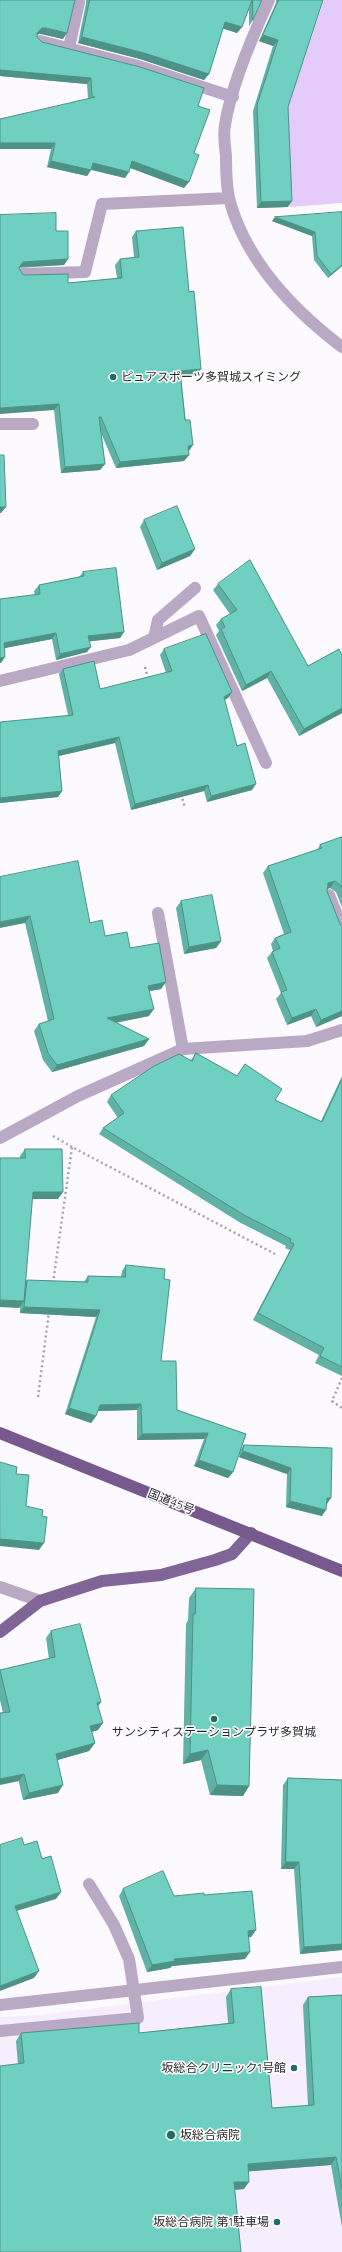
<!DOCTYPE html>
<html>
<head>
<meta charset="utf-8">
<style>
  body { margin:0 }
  canvas { display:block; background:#fcf9ff }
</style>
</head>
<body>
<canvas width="342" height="2252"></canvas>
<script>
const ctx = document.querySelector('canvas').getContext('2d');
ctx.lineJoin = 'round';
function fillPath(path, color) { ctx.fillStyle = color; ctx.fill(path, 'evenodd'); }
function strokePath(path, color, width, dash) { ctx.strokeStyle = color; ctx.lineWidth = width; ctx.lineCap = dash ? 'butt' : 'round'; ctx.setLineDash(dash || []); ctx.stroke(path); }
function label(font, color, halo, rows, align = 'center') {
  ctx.font = font + ' Quicksand,"Noto Sans JP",sans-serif'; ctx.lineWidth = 3; ctx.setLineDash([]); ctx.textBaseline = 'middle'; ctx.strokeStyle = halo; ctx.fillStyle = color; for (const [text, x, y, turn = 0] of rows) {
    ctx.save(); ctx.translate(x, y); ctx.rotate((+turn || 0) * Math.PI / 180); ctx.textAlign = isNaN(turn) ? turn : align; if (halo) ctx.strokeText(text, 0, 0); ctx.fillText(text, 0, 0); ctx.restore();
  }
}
fillPath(new Path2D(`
  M342,1977V2252H0V2017L39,2015Z`), '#f6eefc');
fillPath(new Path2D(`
  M324,0H342V203L290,207L286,114Z`), '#e5cbf9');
strokePath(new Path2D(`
  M145,667L148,679
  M181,794L185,808
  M53,1136L72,1147
  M53,1283L72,1147L275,1254
  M342,1378L332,1401L342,1408
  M38,1397L49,1312`), '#a5a3a7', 2.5, [2, 3]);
strokePath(new Path2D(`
  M0,2031L138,2018L129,1959L114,1925L89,1884`), '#b9a9c5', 12);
strokePath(new Path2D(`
  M269,0C252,37 231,86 225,125C223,135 225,146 226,156C226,169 226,184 229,198C245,260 292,309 342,347
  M40,41L138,66L233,97
  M69,48L79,2
  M22,274L85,272L102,204L229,198
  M0,424H33
  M154,638L158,620L195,588
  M0,681L129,650L199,616L266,763
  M329,895L342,927
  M158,913L183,1049
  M0,1138L78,1096L183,1049L307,1041L342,1030
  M0,2005L342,1967`), '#b9a9c5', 12);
strokePath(new Path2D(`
  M0,1587L40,1601`), '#b9a9c5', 12);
strokePath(new Path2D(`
  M0,1632L40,1601L102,1581L161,1575L215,1560L232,1554L251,1533`), '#816596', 12);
strokePath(new Path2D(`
  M0,1433L342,1571`), '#78598e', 12);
fillPath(new Path2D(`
  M0,0L63,39L41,34H38L37,37L42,42L198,106L194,153L184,188L130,168L125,178L91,170L87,176L47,167L51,149H0L88,99L87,84L0,76Z
  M86,0H262L253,20L249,26V9L242,27L237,33L223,28L209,74L204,80L140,59L78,43L86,3Z
  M276,0H323L288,107V207L257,208L253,111L273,46L259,41L276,3Z
  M342,212V266L328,278L314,260L312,236L272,221Z
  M0,215L56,231L68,259L64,265L19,268L23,275L68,283L117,278L115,265L120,259L134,257L132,237L136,231L197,375L181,377L189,451V455L184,461L116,468L101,433L105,464L100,470L61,473L54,410Z
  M144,520L195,549L190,556L157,570L140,527Z
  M83,572L124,632L120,638L90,641L87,652L56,660L52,639L4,648L1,663H0V599L35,595L34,591L39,585L79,577Z
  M218,584L308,666L342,655V713L299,736L267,678L242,691L216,635L219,631L216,625L221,619L230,614L213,590Z
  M164,649L232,692L228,698L224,700L237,746L252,790L207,802L204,791L131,810L115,743L59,756L62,791L58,797L0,803L68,715L59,674L63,669L100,689L166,673L160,655Z
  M342,837V907L336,892L330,888L327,889V891L340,924L342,925V1016L316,1027L311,1016L287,1025L276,999L281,993L267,958L272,952L273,951L271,944L275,938L284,934L263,873L268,866L317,850L320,845Z
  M0,877L90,923L105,936L130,948L161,989L150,991L149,1016L116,1023L149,1039L144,1046L52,1072L43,1060L34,1031L39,1024L48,1021L25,923Z
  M181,901L221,941L216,948L184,954L176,908Z
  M196,1053L237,1076L245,1064L275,1100L321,1121L342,1076V1376L315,1363L319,1355L253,1320L290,1250L285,1248L286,1246L239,1222L99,1134L103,1128L118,1118L107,1102L111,1095L191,1060Z
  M25,1149L58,1199H32L25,1282L27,1280L84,1282L88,1276L121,1277L122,1271L126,1265L164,1279L161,1361L177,1410L246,1434L233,1472L228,1478L194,1466L204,1439L137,1440V1410L98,1411L96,1416L91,1423L65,1414L96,1317L20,1313V1306L19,1308L20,1156Z
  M244,1445L332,1448L322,1516L286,1507L287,1474L239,1457L240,1451Z
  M196,1588L249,1786L243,1796L210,1795L201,1760L183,1764L186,1624L188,1620L189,1598Z
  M51,1631L101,1702L98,1706V1730L91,1732L95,1743L89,1751L57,1760L58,1793L23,1800L0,1700V1670L49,1659L46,1638Z
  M288,1778L342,1780V1950L300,1954L294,1869H281L283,1785Z
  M123,1889L174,1896L204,1895L256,1930L251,1937H249L245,1959L172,1966L170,1968L147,1972L119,1896Z
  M231,1989L272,2108L308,2106L303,2005L308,1997L342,1995V2227L331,2165L248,2171L244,2189L235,2190L18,2064L16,2041L21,2033H139L228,2023L226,1997Z`), '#5fb2a5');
fillPath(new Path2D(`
  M225,22L242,27L237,33L221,28Z
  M42,28H46L67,33L63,39L41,34H38L33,39L37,33Z
  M263,35L278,40L273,46L259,41Z
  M82,37L144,53L209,74L204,80L140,59L78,43Z
  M0,70L91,78L87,84L0,76Z
  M0,143H55L51,149H0Z
  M51,161L91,170L87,176L47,167Z
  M132,161L189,182L184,188L128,167Z
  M93,163L129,172L125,178L89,169Z
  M292,201L288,207L257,208L261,202Z
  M275,217L315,232L312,236L272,221Z
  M68,259L64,265L18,267L23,262Z
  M342,265V266L328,278L331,274Z
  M201,369L197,375L176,377L180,371Z
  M59,404L54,410L0,414V408Z
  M193,445L189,451L183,452L188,446Z
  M189,455L184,461L116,468L120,462Z
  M105,464L100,470L61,473L65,467Z
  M0,507H6L1,513H0Z
  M195,549L190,556L157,570L162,563Z
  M124,632L120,638L84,642L88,636Z
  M56,633L52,639L0,649L4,643Z
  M91,647L87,652L56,660L60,654Z
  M5,657L1,663H0V658Z
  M271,671L267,678L242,691L246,685Z
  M232,692L228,698L219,703L224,697Z
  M342,708V713L299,736L304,729Z
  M119,737L115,743L54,757L58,751Z
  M256,784L252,790L207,802L211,796Z
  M208,785L204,791L131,810L135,804Z
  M62,791L58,797L0,803V798Z
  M335,881L330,888L323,890L328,883Z
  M30,916L25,923L0,928V922Z
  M221,941L216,948L184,954L189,947Z
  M166,982L161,989L144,992L148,986Z
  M154,1009L149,1016L102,1025L107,1018Z
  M316,1009L311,1016L287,1025L292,1018Z
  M342,1011V1016L316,1027L321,1020Z
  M149,1039L144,1046L52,1072L57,1065Z
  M33,1192H63L58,1199H28Z
  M0,1300L24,1301L19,1308L0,1307Z
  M24,1307L100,1310L96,1317L20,1313Z
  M141,1404L137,1410L95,1411L100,1405Z
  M69,1408L96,1416L91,1423L65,1414Z
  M208,1433L204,1439L137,1440L142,1434Z
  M243,1451L291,1468L287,1474L239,1457Z
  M199,1460L233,1472L228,1478L194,1466Z
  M327,1498H331L327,1504Z
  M290,1501L326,1510L322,1516L286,1507Z
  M1,1539L44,1543L39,1550L0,1546V1540Z
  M101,1702L96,1709L97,1703Z
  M103,1723L98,1730L85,1734L90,1726Z
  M95,1743L89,1751L51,1762L56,1754Z
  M208,1750L201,1760L183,1764L190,1754Z
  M24,1774L19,1781L0,1785V1779Z
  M63,1785L58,1793L23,1800L29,1793Z
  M217,1785L249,1786L243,1796L210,1795Z
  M286,1862H299L294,1869H281Z
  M61,1892L56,1899L10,1913L15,1906Z
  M256,1930L251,1937L243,1938L248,1931Z
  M342,1944V1950L300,1954L304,1947Z
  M250,1952L245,1959L172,1966L170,1968L147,1972L152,1965L174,1959Z
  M39,1971L34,1978L0,1991V1986Z
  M336,2157L331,2165L242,2172L248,2164Z
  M234,2182H249L244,2189L229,2190Z`), '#4e9186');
const building = new Path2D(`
  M0,0H75L67,33L46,28H42L37,33V37L42,42L140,67L204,88L198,106L210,110L194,153L199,155L189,182L132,161L129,172L93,163L91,170L51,161L55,143H0V119L95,97H92L91,78L0,70Z
  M90,0H252L242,27L225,22L209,74L144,53L82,37Z
  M253,0H262L253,20Z
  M279,0H323L288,107L292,201L261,202L257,105L278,40L263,35Z
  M342,212V265L331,274L317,256L315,232L275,217Z
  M56,213V231H68V259L23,262L19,268L23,275L68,274V283L122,278L120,259L139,257L136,231L183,227L189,292L194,291L201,369L180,371L185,420H190L193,445L188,446L189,455L120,462L101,417H99L105,464L65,467L59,404L0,408V215Z
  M0,455H4L6,507H0Z
  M177,506L195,549L162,563L144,520Z
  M250,560L308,666L339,649L342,655V708L304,729L271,671L246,685L221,629L225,627L221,619L237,610L218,584Z
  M116,568L124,632L88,636L91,647L60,654L56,633L4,643L5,657L0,658V599L40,594L39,585L84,576L83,572Z
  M206,634L232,692L224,697L237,746L245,743L256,784L211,796L208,785L135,804L119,737L58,751L62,791L0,798V722L73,715L63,669L94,661L100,689L172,671L164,649Z
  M342,837V889L341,886L335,881L328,883L327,891L340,924L342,925V1011L321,1020L316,1009L292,1018L281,992L287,990L272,952L280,948L275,938L291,932L268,866L322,848L320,845Z
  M78,861L90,923L102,920L105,936L127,932L130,948L159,943L166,982L148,986L154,1009L107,1018L149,1039L57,1065L48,1053L39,1024L54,1019L30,916L0,922V877Z
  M212,895L221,941L189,947L181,901Z
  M196,1053L237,1076L245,1064L282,1089L275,1100L322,1122L342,1079V1367L320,1356L324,1348L258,1313L294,1244L290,1242L291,1239L244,1215L103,1128L124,1113L111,1095L154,1066L179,1054L192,1061Z
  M25,1149H62L63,1192H33L24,1301L0,1300V1158H25Z
  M126,1265L165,1269L164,1279L170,1280L161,1361H176L177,1410L246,1434L233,1472L199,1460L208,1433L142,1434L141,1404L100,1405L96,1416L69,1408L100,1310L24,1307L27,1280L88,1282V1276L125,1277Z
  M244,1445L332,1448L331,1498H327L326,1510L290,1501L291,1468L243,1451Z
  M0,1462L17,1467L16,1474L29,1475L26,1506L43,1510L42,1516L47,1517L44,1543L1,1539L0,1541Z
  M196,1588L254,1589L249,1786L217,1785L208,1750L190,1754L193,1614H195Z
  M80,1624L101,1702L97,1703L103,1723L90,1726L95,1743L56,1754L63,1785L29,1793L24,1774L0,1779V1713L10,1712L0,1670L55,1657L51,1631Z
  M288,1778L342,1780V1944L304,1947L299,1862H286Z
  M22,1838L24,1845L37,1841L42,1859L51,1856L61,1892L15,1906L39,1971L0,1986V1845Z
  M163,1871L174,1896L204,1893V1895L252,1891L256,1930L248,1931L250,1952L174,1959L175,1961L152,1965L123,1889Z
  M261,1987L272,2108L314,2105L308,1997L342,1995V2189L336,2157L248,2164L249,2182H234L241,2252H0V2066L24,2063L21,2033L139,2023V2033L234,2023L231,1989Z`);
fillPath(building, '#6fcfc0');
strokePath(building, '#4e9186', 1);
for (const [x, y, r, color] of [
  [113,377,4,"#246b61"],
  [214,1719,4,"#246b61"],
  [294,2068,4,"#246b61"],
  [171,2135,5,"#246b61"],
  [277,2222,4,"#246b61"]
]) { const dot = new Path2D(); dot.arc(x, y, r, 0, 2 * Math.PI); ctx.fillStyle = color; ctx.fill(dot); strokePath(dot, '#fff', 1.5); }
label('12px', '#2a282b', '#fff', [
  ["ピュアスポーツ多賀城スイミング",121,377],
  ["サンシティステーションプラザ多賀城",214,1732,"center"],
  ["坂総合クリニック1号館",286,2068,"right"],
  ["坂総合病院",180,2135],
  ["坂総合病院 第1駐車場",269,2222,"right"]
], 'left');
label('12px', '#2a282b', '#fff', [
  ["国道45号",171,1502,22]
]);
</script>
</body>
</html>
